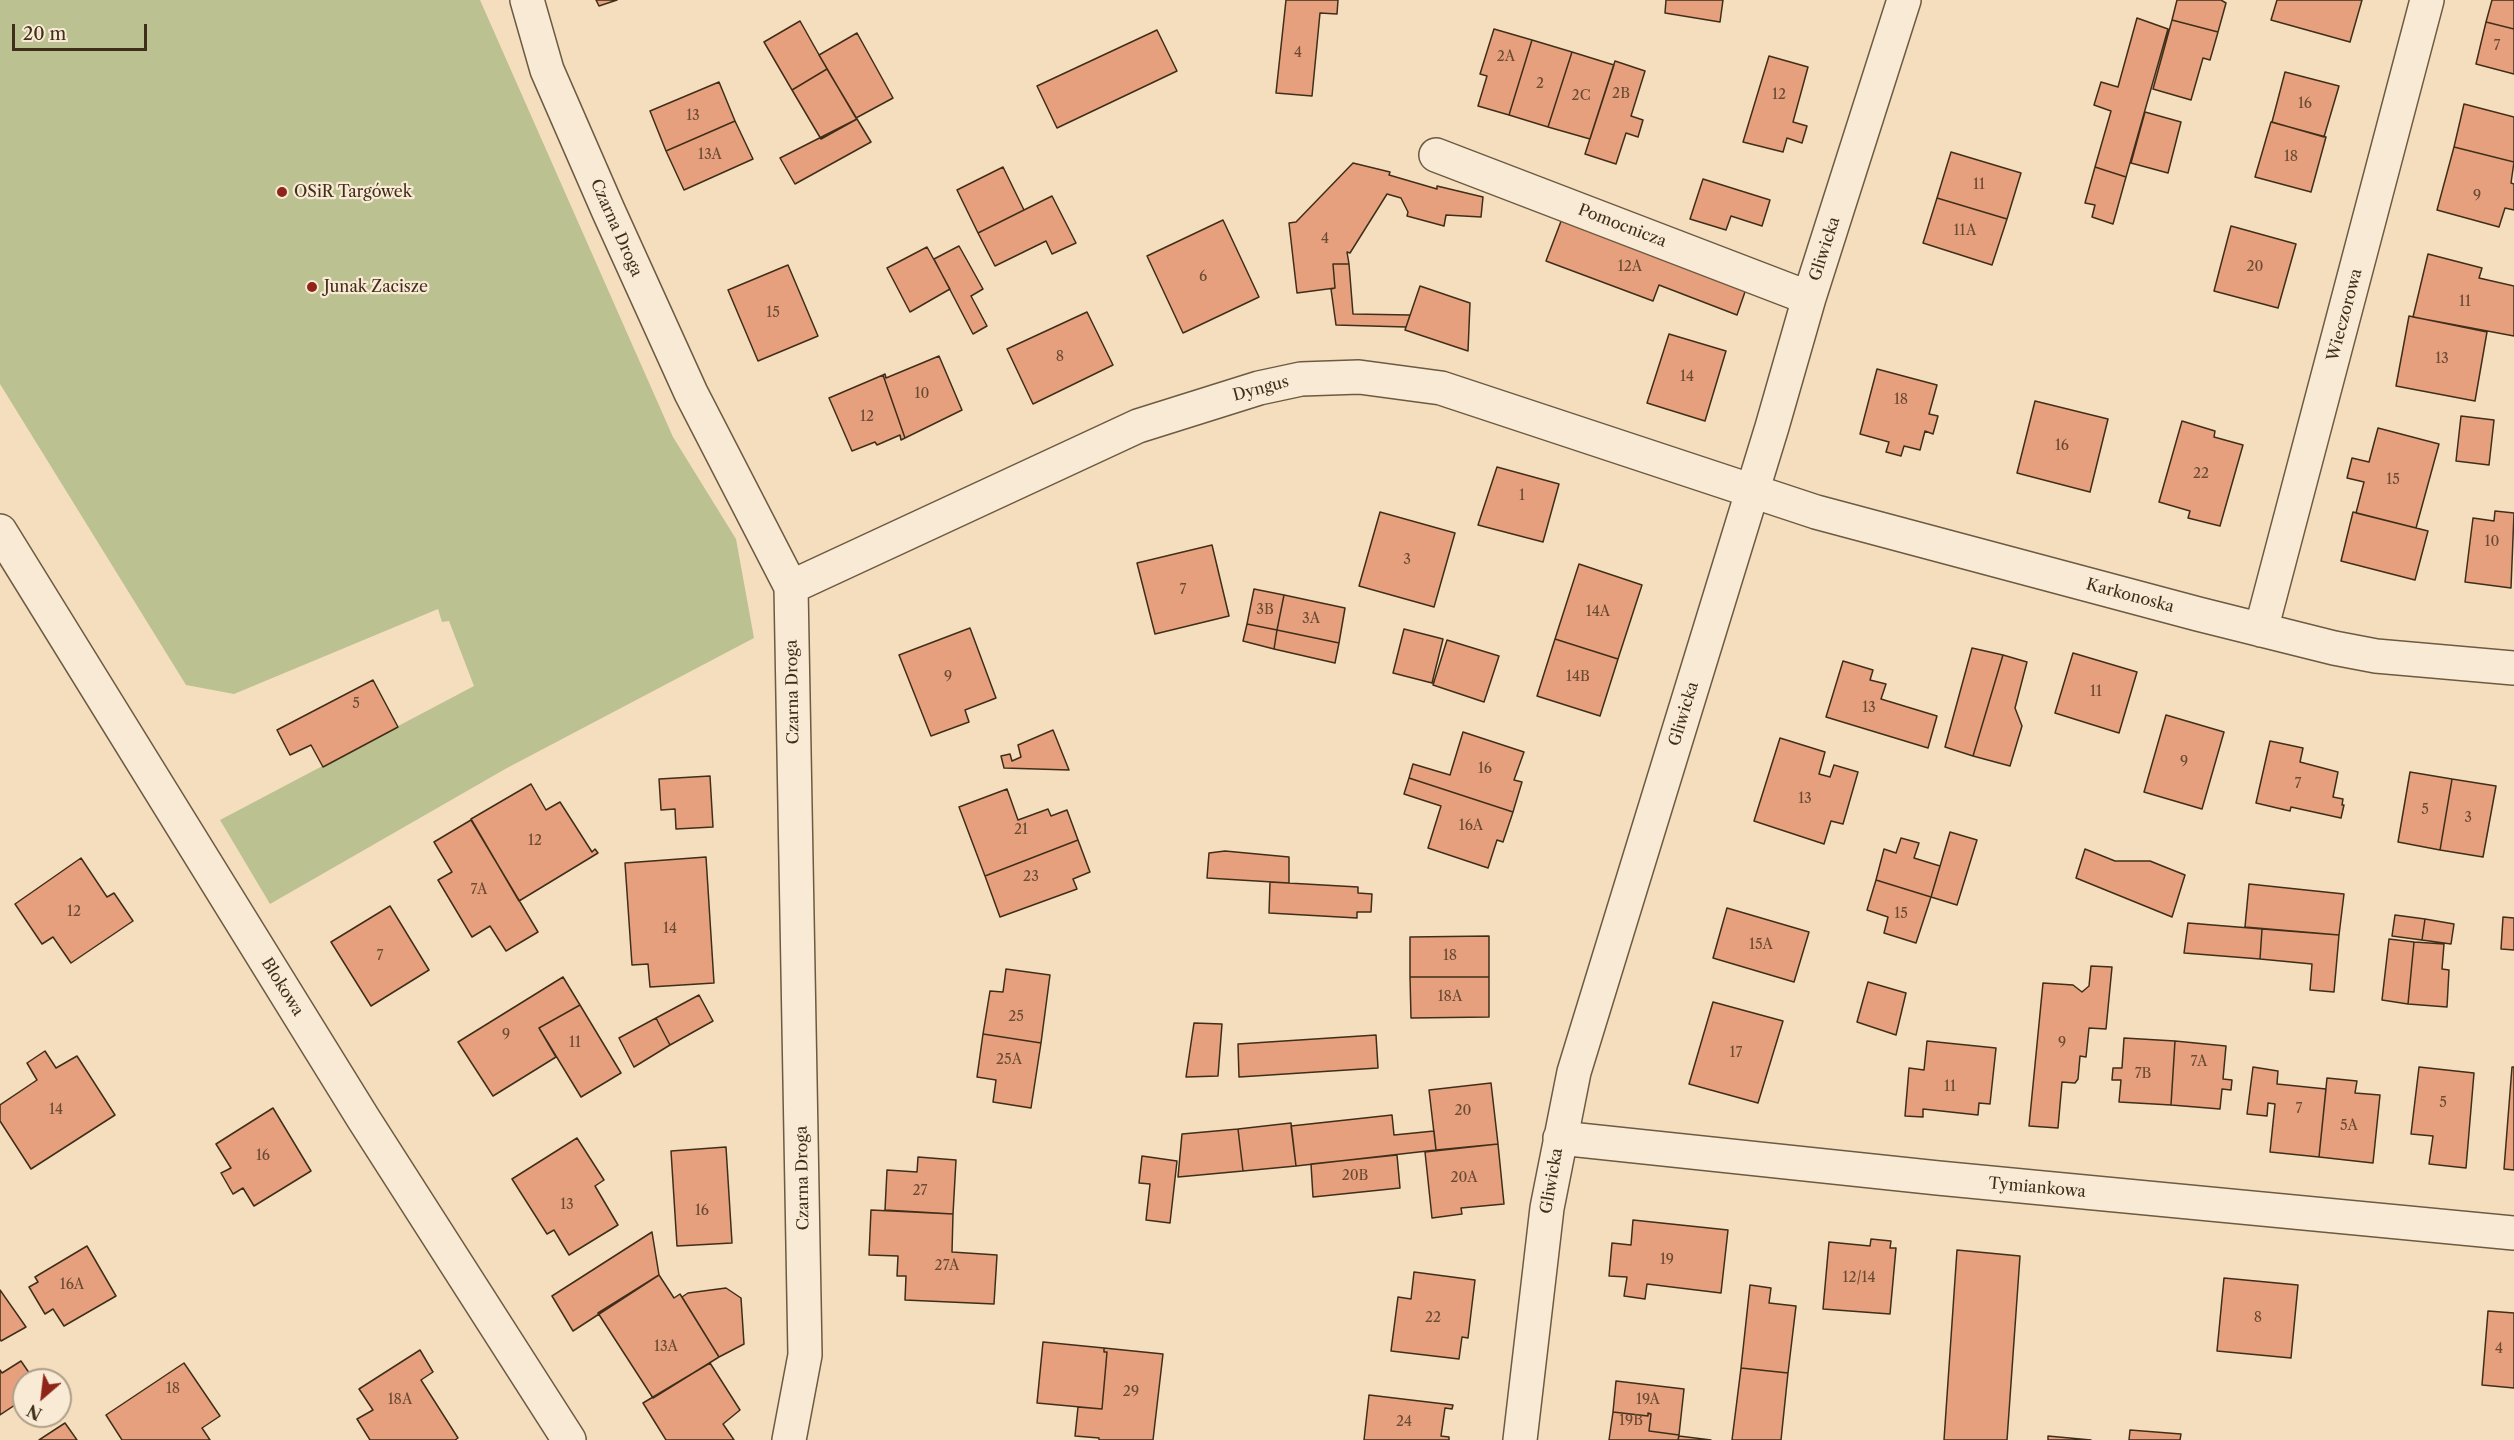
<!DOCTYPE html>
<html>
<head>
<meta charset="utf-8">
<style>
  body { margin:0 }
  #map { position:relative; width:2514px; height:1440px; overflow:hidden; background:#f5debd; font-family:"Libre Caslon Text",serif }
  canvas { display:block }
  .north { position:absolute; left:12px; top:1368px; width:60px; height:60px; box-sizing:border-box; background:#f8ead4; border:2px solid #ae9f89; border-radius:50%; rotate:208deg; font-size:16px; font-weight:700; line-height:24px; text-align:center; color:#3f2e19 }
  .north::after { content:''; display:block; margin:auto; width:21px; height:27px; background:#8f2418; clip-path:polygon(50% 0,100% 100%,50% 72%,0 100%) }
  .scale { position:absolute; left:12px; top:24px; width:135px; height:27px; box-sizing:border-box; border:3px solid #3f2e19; border-top:0; padding-left:8px; font-size:18px; line-height:21px; white-space:nowrap; color:#3f2e19; -webkit-text-stroke:4px #f8ead4; paint-order:stroke }
</style>
</head>
<body>
<div id="map">
<canvas width="2514" height="1440"></canvas>
<div class="north">N</div>
<div class="scale">20 m</div>
</div>
<script>
const ctx = document.querySelector('canvas').getContext('2d');
ctx.lineJoin = 'round';
function fillPath(path, color) { ctx.fillStyle = color; ctx.fill(path, 'evenodd'); }
function strokePath(path, color, width, dash) { ctx.strokeStyle = color; ctx.lineWidth = width; ctx.lineCap = dash ? 'butt' : 'round'; ctx.setLineDash(dash || []); ctx.stroke(path); }
function label(font, color, halo, rows, align = 'center') {
  ctx.font = font + ' "Libre Caslon Text",serif'; ctx.lineWidth = 4.5; ctx.setLineDash([]); ctx.textBaseline = 'middle'; ctx.strokeStyle = halo; ctx.fillStyle = color; for (const [text, x, y, turn = 0] of rows) {
    ctx.save(); ctx.translate(x, y); ctx.rotate((+turn || 0) * Math.PI / 180); ctx.textAlign = isNaN(turn) ? turn : align; if (halo) ctx.strokeText(text, 0, 0); ctx.fillText(text, 0, 0); ctx.restore();
  }
}
fillPath(new Path2D(`
  M0,0H480L673,437L736,539L754,638L507,768L270,904L220,820L474,686L449,621L442,622L438,609L234,694L186,685L0,384Z`), '#bcc191');
const building = new Path2D(`
  M596,0H617L599,6Z
  M1286,0H1338L1337,14L1320,13L1312,96L1276,93Z
  M1666,0H1723L1720,22L1665,13Z
  M2177,0H2221L2226,3L2218,32L2172,20Z
  M2277,0H2362L2350,42L2271,20Z
  M2492,0H2514V29L2486,22Z
  M2137,18L2168,29L2126,177L2095,167L2111,111L2094,105L2101,82L2118,87Z
  M2172,20L2218,32L2210,60L2203,58L2191,100L2153,89Z
  M800,21L827,69L792,90L764,42Z
  M2486,22L2514,29V74L2476,64Z
  M1494,29L1532,40L1509,115L1478,106L1487,76L1480,74Z
  M1157,30L1177,71L1057,128L1037,86Z
  M857,33L893,98L856,118L819,55Z
  M1532,40L1572,52L1548,127L1509,115Z
  M1572,52L1614,65L1590,139L1548,127Z
  M1769,56L1808,67L1793,122L1807,126L1802,143L1787,138L1783,152L1743,142Z
  M1615,61L1645,71L1631,116L1643,120L1638,137L1626,133L1616,164L1585,154Z
  M827,69L857,119L821,139L792,90Z
  M2285,72L2339,86L2324,137L2272,122Z
  M719,82L735,121L666,151L650,111Z
  M2464,104L2514,117V162L2454,147Z
  M2145,112L2181,122L2168,173L2131,163Z
  M857,119L871,142L795,184L780,158Z
  M735,121L753,159L684,190L666,151Z
  M2271,122L2326,137L2311,192L2255,177Z
  M2454,147L2514,162L2511,183L2514,184V210L2505,208L2499,227L2437,210Z
  M1951,152L2021,173L2007,219L1937,198Z
  M1353,163L1390,172L1389,175L1437,189V186L1483,197L1481,217L1446,215L1444,226L1407,216L1408,212L1401,198L1387,194L1350,253L1347,252L1349,264H1333L1335,288L1297,293L1289,223L1296,222Z
  M1003,167L1024,210L978,233L957,190Z
  M2095,167L2126,177L2113,224L2092,217L2095,205L2085,203Z
  M1703,179L1770,200L1762,226L1731,216L1726,230L1690,219Z
  M1052,196L1076,243L1052,254L1046,241L995,266L978,233Z
  M1937,198L2007,219L1992,265L1923,243Z
  M1563,216L1747,286L1737,315L1659,285L1653,301L1546,261Z
  M1223,220L1259,297L1183,333L1147,256Z
  M2231,226L2296,244L2278,308L2214,291Z
  M959,246L983,289L971,296L987,326L973,334L934,259Z
  M927,247L950,289L910,312L887,268Z
  M2428,254L2482,268L2479,278L2514,286V336L2413,317Z
  M1333,264H1349L1353,314L1410,315L1406,327L1336,325L1331,289L1335,288Z
  M788,265L818,336L758,361L728,290Z
  M1420,286L1470,303L1468,351L1405,330Z
  M1087,312L1113,365L1033,404L1007,349Z
  M2409,316L2487,332L2475,401L2396,386Z
  M1669,334L1726,351L1705,421L1647,403Z
  M939,356L962,410L905,438L883,375L885,374L886,378Z
  M1877,369L1937,385L1929,414L1938,416L1933,434L1925,431L1920,450L1904,446L1901,456L1886,452L1889,442L1860,434Z
  M883,375L905,438L901,440L900,435L877,445L875,442L852,451L829,398Z
  M2035,401L2108,419L2090,492L2017,473Z
  M2461,416L2494,420L2489,465L2456,461Z
  M2182,421L2215,431L2214,437L2243,445L2220,526L2188,518L2190,511L2159,502Z
  M2378,428L2439,444L2416,528L2356,513L2364,482L2347,478L2352,458L2369,462Z
  M1497,467L1559,484L1543,542L1478,525Z
  M2495,511L2514,513L2511,588L2465,582L2473,518L2494,521Z
  M1380,512L1455,533L1434,607L1359,586Z
  M2353,512L2428,531L2415,580L2341,561Z
  M1212,545L1229,616L1155,634L1137,563Z
  M1579,564L1642,585L1618,659L1555,639Z
  M1254,589L1284,595L1277,630L1247,624Z
  M1284,595L1345,608L1339,643L1277,630Z
  M1247,624L1277,630L1274,649L1243,641Z
  M970,628L996,698L965,710L969,722L931,736L899,655Z
  M1404,629L1443,639L1432,683L1393,673Z
  M1277,630L1339,643L1335,663L1274,649Z
  M1555,639L1618,659L1600,716L1537,696Z
  M1447,640L1499,656L1484,702L1433,685Z
  M1972,648L2003,655L1973,756L1945,747Z
  M2073,653L2137,672L2119,733L2055,713Z
  M2003,655L2027,662L2015,708L2022,726L2010,766L1973,756Z
  M1843,661L1873,670L1870,680L1886,684L1881,699L1937,716L1928,748L1826,717Z
  M373,680L398,727L323,767L311,745L290,755L277,730Z
  M2166,715L2224,732L2202,809L2144,792Z
  M1053,730L1069,770L1004,768L1001,756L1010,754L1012,761L1021,757L1018,745Z
  M1463,732L1524,752L1514,780L1522,782L1513,812L1409,778L1413,764L1450,775Z
  M1780,738L1825,752L1819,774L1830,777L1834,765L1858,772L1843,824L1831,821L1824,844L1754,821Z
  M2270,741L2303,748L2300,762L2338,772L2333,797L2343,799L2342,805H2344L2341,818L2291,807L2290,811L2256,803Z
  M2410,772L2452,779L2440,850L2398,842Z
  M710,776L713,827L676,829L675,809L661,810L659,779Z
  M1409,778L1513,812L1503,842L1497,840L1488,868L1428,848L1441,806L1404,794Z
  M2452,779L2496,786L2483,857L2440,850Z
  M531,784L546,810L560,802L592,852L595,849L598,853L519,901L471,819Z
  M1007,789L1018,820L1048,809L1051,816L1067,810L1078,840L985,876L959,807Z
  M471,820L538,932L506,951L490,926L472,937L438,880L452,872L434,842Z
  M1950,832L1977,840L1957,905L1931,897Z
  M1901,838L1919,843L1914,858L1940,866L1931,897L1876,880L1884,849L1896,853Z
  M1078,840L1090,872L1073,879L1077,889L1000,917L985,876Z
  M2085,849L2115,861H2150L2185,875L2172,917L2076,878Z
  M1225,851L1289,857V883L1207,878L1209,853Z
  M706,857L714,983L650,987L648,964L632,965L625,863Z
  M81,858L107,897L114,893L133,921L71,963L53,937L42,944L15,904Z
  M1876,880L1931,897L1916,943L1884,933L1888,917L1867,910Z
  M1270,882L1358,887V893L1372,894L1371,912H1357V918L1269,913Z
  M2249,884L2344,894L2339,935L2245,927Z
  M390,906L429,970L371,1006L331,942Z
  M1727,908L1809,932L1794,982L1713,958Z
  M2395,915L2425,919L2422,940L2392,936Z
  M2503,917L2514,918V950L2501,949Z
  M2425,919L2454,924L2451,944L2422,940Z
  M2188,923L2262,929L2260,959L2184,953Z
  M2262,929L2339,935L2334,992L2310,990L2312,964L2260,959Z
  M1489,936V977H1410V937Z
  M2389,939L2414,942L2408,1004L2382,1000Z
  M2414,942L2444,944L2442,969L2449,970L2447,1007L2408,1004Z
  M2091,966L2112,967L2106,1029L2089,1028L2086,1057L2080,1056L2078,1079L2075,1083L2062,1082L2058,1128L2029,1126L2043,983L2073,985L2082,992L2089,986Z
  M1006,969L1050,975L1041,1043L983,1034L990,991L1003,992Z
  M563,977L580,1005L539,1028L556,1057L493,1096L458,1042Z
  M1410,977H1489V1017L1411,1018Z
  M1868,982L1906,993L1896,1035L1857,1022Z
  M699,995L713,1021L670,1045L656,1018Z
  M1713,1002L1783,1021L1758,1103L1689,1084Z
  M580,1005L621,1073L581,1097L539,1028Z
  M656,1018L670,1045L634,1067L619,1038Z
  M1194,1023L1222,1024L1218,1076L1186,1077Z
  M983,1034L1041,1043L1031,1108L993,1102L996,1080L977,1077Z
  M1376,1035L1378,1068L1239,1077L1238,1044Z
  M2124,1038L2175,1041L2171,1105L2119,1102L2121,1080H2112L2113,1068H2122Z
  M1927,1041L1996,1048L1990,1104L1979,1103L1978,1115L1923,1109V1117L1905,1116L1909,1068L1924,1070Z
  M2175,1041L2226,1046L2223,1079L2232,1080L2231,1090L2222,1089L2220,1109L2171,1105Z
  M45,1051L56,1068L77,1056L115,1115L31,1169L0,1121V1105L37,1080L27,1063Z
  M2253,1067L2278,1071L2277,1084L2326,1089L2319,1157L2270,1152L2275,1104L2268,1103L2267,1116L2247,1114Z
  M2419,1067L2474,1073L2466,1168L2429,1164L2433,1136L2411,1134Z
  M2512,1067H2514V1170L2504,1169Z
  M2327,1078L2357,1081L2355,1093L2380,1095L2373,1163L2319,1157Z
  M1491,1083L1498,1144L1436,1150L1429,1090Z
  M273,1108L311,1171L254,1206L243,1188L233,1194L221,1173L231,1168L216,1144Z
  M1392,1115L1394,1135L1434,1131L1436,1150L1296,1166L1291,1126Z
  M1291,1123L1296,1166L1243,1171L1238,1129Z
  M1238,1129L1243,1171L1178,1177L1182,1134Z
  M577,1138L604,1180L595,1186L618,1225L569,1255L554,1230L547,1234L512,1179Z
  M1498,1144L1504,1204L1461,1208L1462,1214L1432,1218L1425,1152Z
  M726,1147L732,1243L677,1246L671,1151Z
  M1397,1155L1400,1188L1313,1197L1311,1164Z
  M1142,1156L1177,1161L1170,1223L1146,1220L1150,1184L1139,1183Z
  M918,1157L956,1160L953,1214L885,1210L887,1170L917,1172Z
  M871,1210L953,1214L952,1252L997,1255L994,1304L905,1300L906,1276H897L898,1256L869,1255Z
  M1633,1220L1728,1230L1721,1293L1647,1284L1645,1299L1624,1296L1627,1277L1609,1276L1612,1243L1631,1245Z
  M652,1232L659,1275L573,1331L552,1296Z
  M1871,1239L1891,1241L1890,1248H1896L1890,1314L1823,1309L1829,1242L1870,1246Z
  M87,1246L116,1296L64,1326L53,1309L45,1314L29,1287L38,1282L35,1277Z
  M1957,1250L2020,1256L2007,1440H1944Z
  M1414,1272L1475,1280L1468,1338L1462,1337L1459,1359L1391,1351L1398,1297L1411,1299Z
  M659,1275L674,1298L680,1294L719,1357L653,1398L598,1313Z
  M2224,1278L2298,1285L2291,1358L2217,1351Z
  M1750,1285L1771,1288L1769,1303L1796,1306L1788,1373L1741,1368Z
  M726,1288L741,1298L744,1344L719,1357L682,1297L688,1293Z
  M0,1290L26,1327L1,1341L0,1339Z
  M2488,1311L2514,1313V1388L2482,1385Z
  M1043,1342L1104,1348V1352H1107L1102,1409L1037,1403Z
  M1104,1348L1163,1354L1153,1440H1099V1438L1075,1436L1078,1407L1102,1409L1107,1352H1104Z
  M420,1350L433,1372L421,1380L458,1438L455,1440H370L357,1419L373,1410L359,1389Z
  M21,1361L34,1380H24V1399L0,1415V1370L2,1373Z
  M184,1363L220,1416L202,1428L210,1440H122L106,1415Z
  M710,1363L740,1410L723,1424L734,1440H666L643,1403Z
  M1741,1368L1788,1373L1781,1440H1732Z
  M1616,1381L1684,1389L1679,1435L1649,1431L1651,1414L1648,1413V1416L1613,1412Z
  M1369,1395L1453,1405L1452,1409L1445,1408L1441,1436L1449,1437V1440H1364Z
  M1613,1412L1648,1416V1413L1651,1414L1649,1431L1679,1435L1678,1440H1609Z
  M65,1423L77,1440H39Z
  M2130,1430L2181,1434L2180,1440H2129Z
  M1679,1436L1711,1440H1678Z
  M2048,1436L2091,1440H2048Z`);
fillPath(building, '#e7a07e');
strokePath(building, '#3f2e19', 1.5);
const minor = new Path2D(`
  M527,0L547,70L608,210L691,393L791,587L805,1355L789,1440
  M1436,155L1809,298
  M0,531L363,1118L569,1440
  M791,587L1138,426L1259,388L1301,379L1359,377L1441,388L1816,512L2198,614L2334,648L2376,656L2514,668
  M2261,630L2427,0
  M1560,1138L1938,1178L2514,1233
  M1520,1440L1547,1208L1574,1072L1772,427L1809,298L1904,0`);
strokePath(minor, '#6c5a42', 36);
strokePath(minor, '#f8ead4', 33);
for (const [x, y, r, color] of [
  [282,192,6,"#8f2418"],
  [312,287,6,"#8f2418"]
]) { const dot = new Path2D(); dot.arc(x, y, r, 0, 2 * Math.PI); ctx.fillStyle = color; ctx.fill(dot); strokePath(dot, '#f8ead4', 2); }
label('14px', '#694a32', null, [
  ["7",2497,46],
  ["4",1298,53],
  ["2A",1506,57],
  ["2",1540,84],
  ["2B",1621,94],
  ["12",1779,95],
  ["2C",1581,96],
  ["16",2305,104],
  ["13",693,116],
  ["13A",710,155],
  ["18",2291,157],
  ["11",1979,185],
  ["9",2477,196],
  ["11A",1965,231],
  ["4",1325,239],
  ["12A",1630,267],
  ["20",2255,267],
  ["6",1203,277],
  ["11",2465,302],
  ["15",773,313],
  ["8",1060,357],
  ["13",2442,359],
  ["14",1687,377],
  ["10",922,394],
  ["18",1901,400],
  ["12",867,417],
  ["16",2062,446],
  ["22",2201,474],
  ["15",2393,480],
  ["1",1522,496],
  ["10",2492,542],
  ["3",1407,560],
  ["7",1183,590],
  ["3B",1265,610],
  ["14A",1598,612],
  ["3A",1311,619],
  ["9",948,677],
  ["14B",1578,677],
  ["11",2096,692],
  ["5",356,704],
  ["13",1869,708],
  ["9",2184,762],
  ["16",1485,769],
  ["7",2298,784],
  ["13",1805,799],
  ["5",2425,810],
  ["3",2468,818],
  ["16A",1471,826],
  ["21",1021,830],
  ["12",535,841],
  ["23",1031,877],
  ["7A",479,890],
  ["12",74,912],
  ["15",1901,914],
  ["14",670,929],
  ["15A",1761,945],
  ["7",380,956],
  ["18",1450,956],
  ["18A",1450,997],
  ["25",1016,1017],
  ["9",506,1035],
  ["11",575,1043],
  ["9",2062,1043],
  ["17",1736,1053],
  ["25A",1009,1060],
  ["7A",2199,1062],
  ["7B",2143,1074],
  ["11",1950,1087],
  ["5",2443,1103],
  ["7",2299,1109],
  ["14",56,1110],
  ["20",1463,1111],
  ["5A",2349,1126],
  ["16",263,1156],
  ["20B",1355,1176],
  ["20A",1464,1178],
  ["27",920,1191],
  ["13",567,1205],
  ["16",702,1211],
  ["19",1667,1260],
  ["27A",947,1266],
  ["12/14",1859,1278],
  ["16A",72,1285],
  ["22",1433,1318],
  ["8",2258,1318],
  ["13A",666,1347],
  ["4",2499,1349],
  ["18",173,1389],
  ["29",1131,1392],
  ["18A",400,1400],
  ["19A",1648,1400],
  ["19B",1631,1421],
  ["24",1404,1422]
]);
label('16px', '#3f2e19', '#f8ead4', [
  ["OSiR Targówek",294,192],
  ["Junak Zacisze",324,287]
], 'left');
label('16px', '#3f2e19', '#f8ead4', [
  ["Pomocnicza",1622,226,21],
  ["Czarna Droga",616,228,66],
  ["Gliwicka",1825,249,-72],
  ["Wieczorowa",2345,315,-75],
  ["Dyngus",1261,389,-15],
  ["Karkonoska",2130,596,15],
  ["Czarna Droga",793,692,-91],
  ["Gliwicka",1684,714,-73],
  ["Blokowa",282,987,58],
  ["Czarna Droga",803,1178,-91],
  ["Gliwicka",1552,1181,-80],
  ["Tymiankowa",2037,1188,5]
]);
</script>
</body>
</html>
